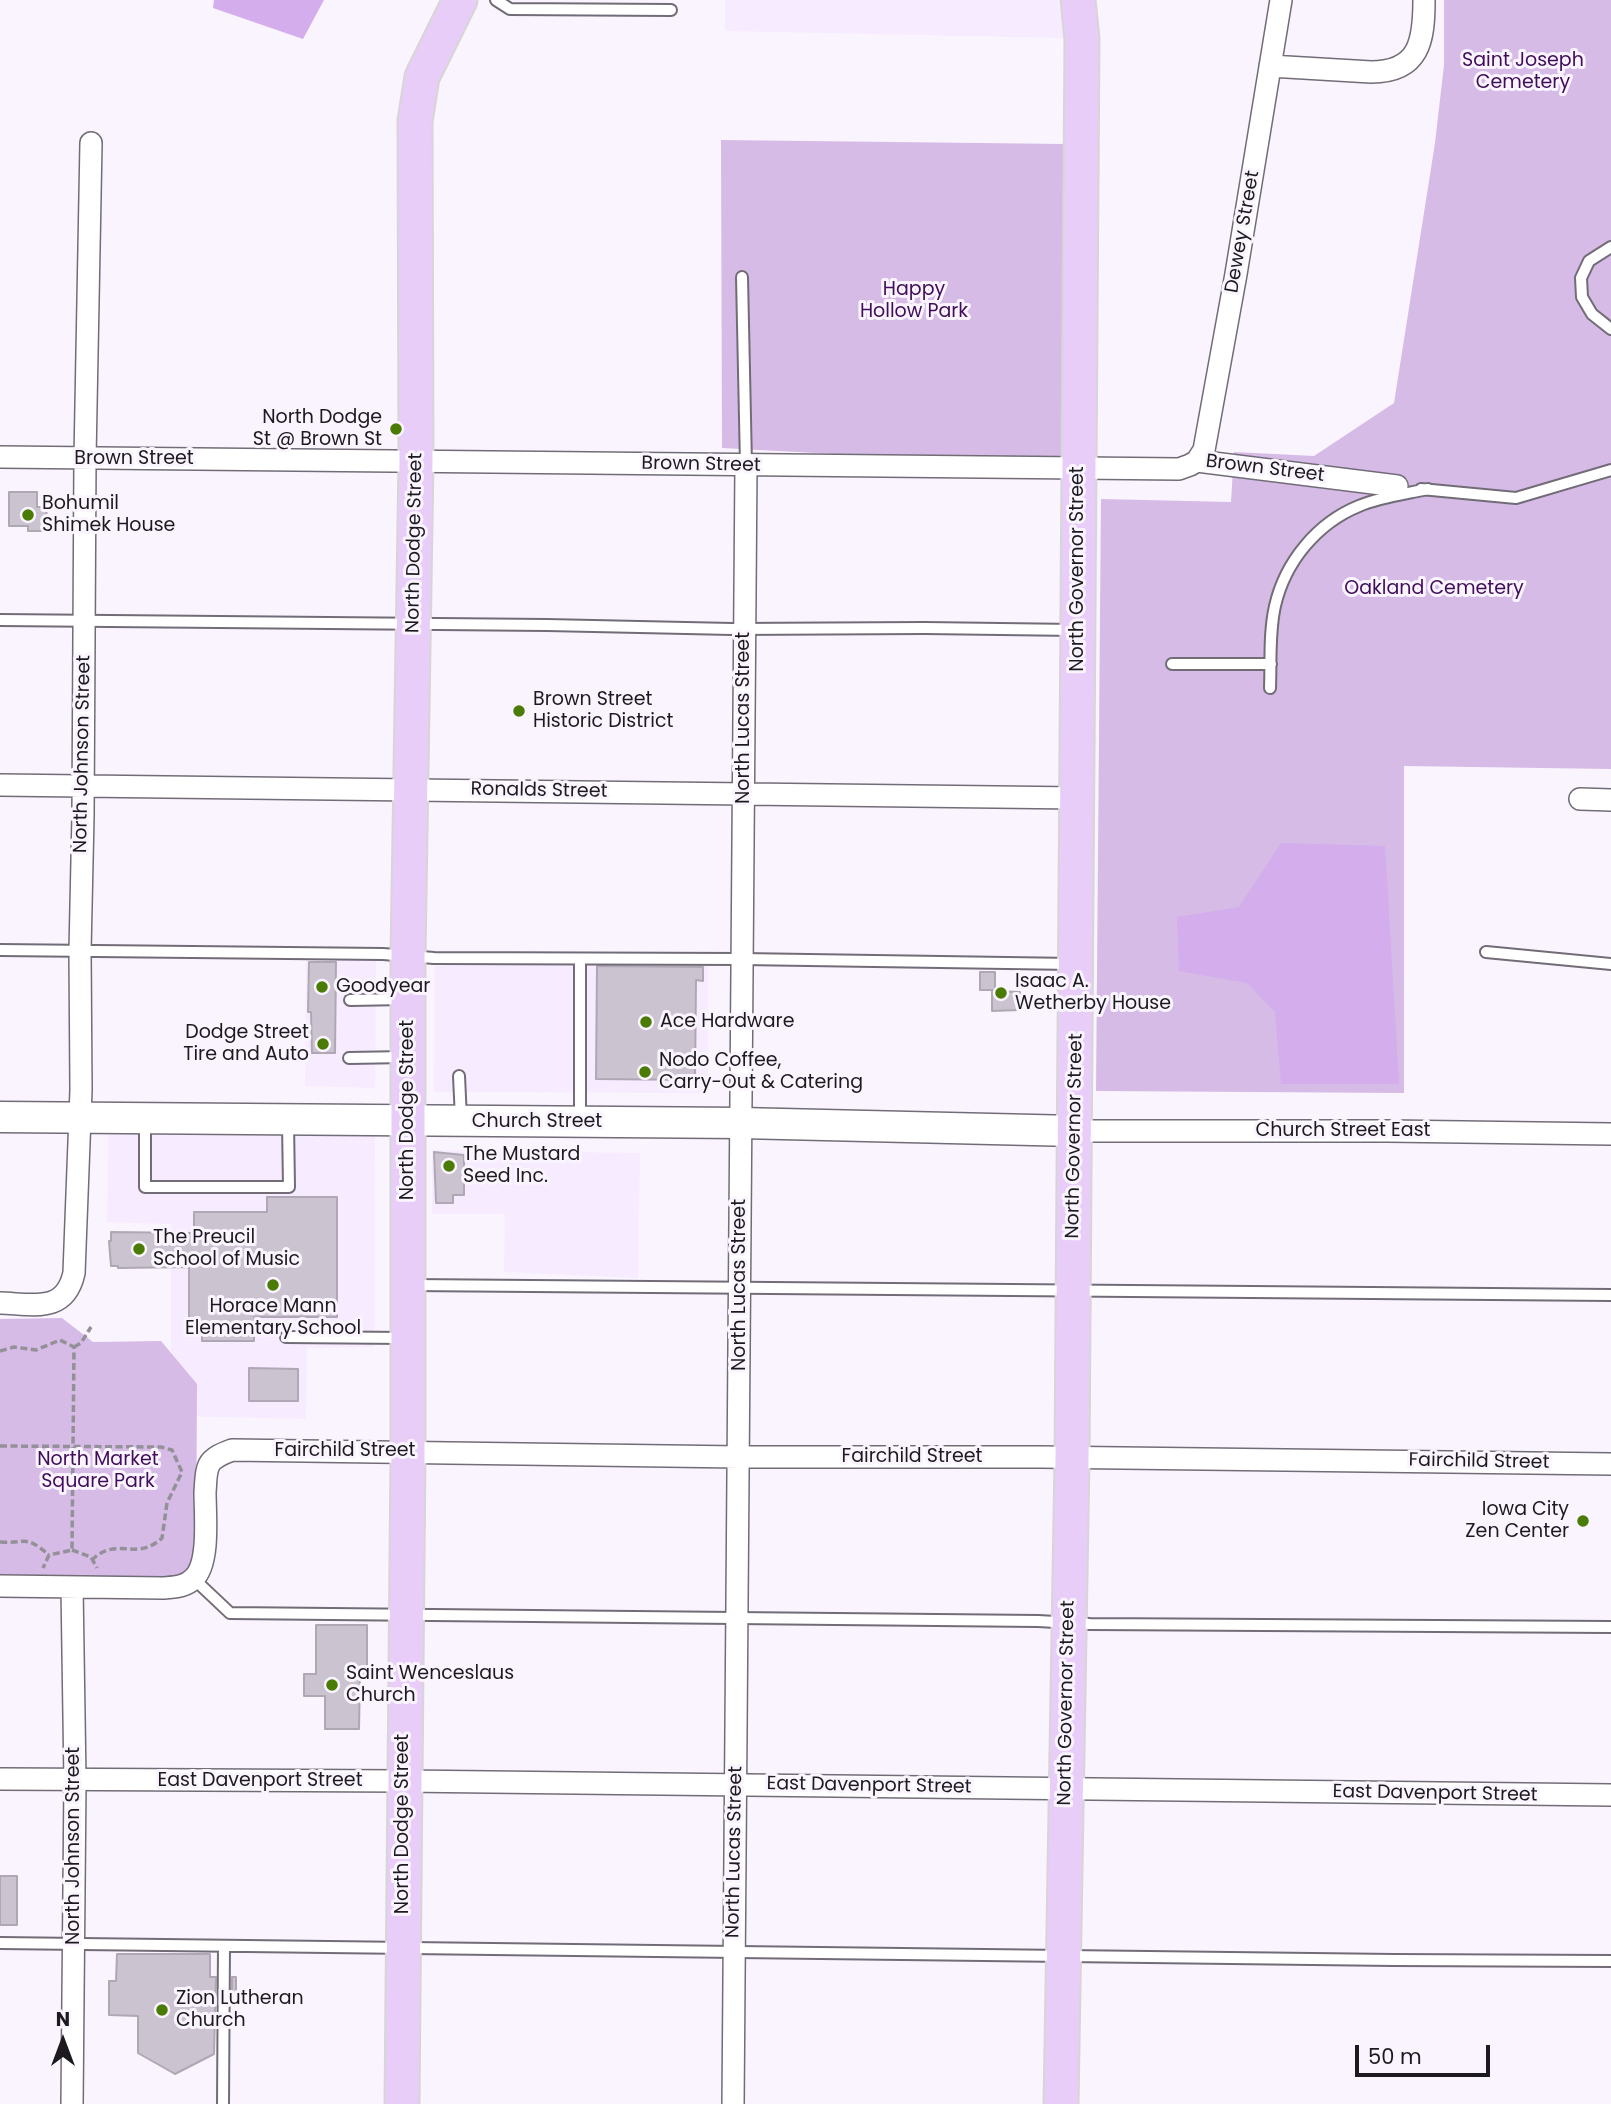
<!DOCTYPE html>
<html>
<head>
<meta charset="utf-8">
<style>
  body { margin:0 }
  #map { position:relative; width:1611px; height:2104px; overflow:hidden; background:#faf4ff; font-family:Poppins,sans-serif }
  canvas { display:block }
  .north { position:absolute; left:28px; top:2006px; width:70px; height:70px; -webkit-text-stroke:5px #faf4ff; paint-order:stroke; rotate:0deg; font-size:19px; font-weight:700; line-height:28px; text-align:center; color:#1c1a1e }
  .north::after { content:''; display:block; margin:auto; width:24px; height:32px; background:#1c1a1e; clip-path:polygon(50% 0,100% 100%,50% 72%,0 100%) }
  .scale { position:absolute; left:1355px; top:2045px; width:135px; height:32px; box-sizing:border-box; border:4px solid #1c1a1e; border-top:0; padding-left:9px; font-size:21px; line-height:24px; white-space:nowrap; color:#1c1a1e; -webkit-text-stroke:5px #faf4ff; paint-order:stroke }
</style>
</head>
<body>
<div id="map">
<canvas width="1611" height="2104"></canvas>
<div class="north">N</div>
<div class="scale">50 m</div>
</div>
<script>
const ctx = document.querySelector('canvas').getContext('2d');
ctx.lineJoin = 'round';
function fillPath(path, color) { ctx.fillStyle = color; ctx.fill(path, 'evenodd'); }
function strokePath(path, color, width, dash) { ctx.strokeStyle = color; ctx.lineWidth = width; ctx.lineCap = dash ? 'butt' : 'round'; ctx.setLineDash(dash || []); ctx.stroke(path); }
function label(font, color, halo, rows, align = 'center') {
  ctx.font = font + ' Poppins,sans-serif'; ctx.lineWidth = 6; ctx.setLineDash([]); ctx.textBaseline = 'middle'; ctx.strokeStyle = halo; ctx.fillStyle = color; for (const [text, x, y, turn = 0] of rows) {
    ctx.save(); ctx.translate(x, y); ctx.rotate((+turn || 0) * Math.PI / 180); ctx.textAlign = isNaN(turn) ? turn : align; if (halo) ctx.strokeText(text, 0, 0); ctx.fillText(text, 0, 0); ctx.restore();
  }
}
fillPath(new Path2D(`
  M725,0H1058L1065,38L725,31Z
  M306,957L376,959L375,1088L305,1086Z
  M708,964V1093L434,1092L435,966Z
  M108,1135L375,1136L374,1347L307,1348L306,1419L171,1416V1224L107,1222Z
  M432,1150L640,1153L638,1278L504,1272L505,1214H432Z`), '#f7ebff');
fillPath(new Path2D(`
  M1444,0H1611V769L1404,766V1093L1096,1091L1101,499L1231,502L1234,452L1314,456L1394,403L1435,143L1444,65Z
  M721,140L1065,144L1079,467L722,448Z
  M62,1318L93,1342L161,1341L197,1384L196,1559L189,1572L175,1577L0,1575V1319Z`), '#d5bbe6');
fillPath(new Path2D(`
  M214,0H324L303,39L213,8Z
  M1281,843L1385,846L1399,1084H1281L1275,1012L1247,983L1179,971L1177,917L1239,907Z`), '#d4aded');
const building = new Path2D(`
  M9,492H37V507H47L45,531H28V526H9Z
  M309,962H336L335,1053H312L311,1012H308Z
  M597,966L703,967V981L696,980L695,1080L596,1079Z
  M980,972H995V990H980Z
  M992,991L1020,992V1010L992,1011Z
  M434,1152L464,1155V1195H453V1203H436Z
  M267,1197H337V1317H254V1341H202V1324H189V1267L118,1268V1266H111L109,1241H111V1232L194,1233V1212H267Z
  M249,1368L298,1369V1401H249Z
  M316,1625H367V1675H360L359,1729H325V1696H304V1674H316Z
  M0,1876H17V1925H0Z
  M117,1954H210V1977H216L214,2054L175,2074L138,2053V2016L109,2015V1981H116Z
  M232,1977H236V2004H232Z`);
fillPath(building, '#cbc4d0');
strokePath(building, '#afa8b4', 2);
const lane = new Path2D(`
  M496,0L510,9L671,10
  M1611,247L1589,261L1581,278L1582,297L1592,314L1611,329
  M742,277L746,465
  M1421,489L1516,498L1611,470
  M0,620L547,625L732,629L925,628L1076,630
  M1172,664H1271
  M1270,688C1271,661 1269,632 1275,606C1285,562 1317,523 1359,506C1380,497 1405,494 1428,489
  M0,950L383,954L434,958L742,959L1073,964
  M1486,952L1611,964
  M350,1000L405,999
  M349,1058L406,1057
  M459,1076L461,1119
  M145,1121V1187H289L288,1123
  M580,1121V959
  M411,1285L1611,1295
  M286,1337L405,1338
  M194,1579L230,1613L1038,1621L1090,1624L1611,1627
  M0,1943L1394,1960L1611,1961
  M223,2104L224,1946`);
const street = new Path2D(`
  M1270,66L1371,72C1420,72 1424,40 1424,0
  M0,457L1179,469L1190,465L1197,461L1397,486
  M1197,461L1204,450L1236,274L1281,0
  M0,785L1078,798
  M1580,799L1611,800
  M1075,1131H1388L1611,1134
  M0,1303C33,1304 65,1314 74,1273L81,1090L80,951L83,816L85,458L91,143
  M0,1586L163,1588C174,1587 186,1587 194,1578C210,1563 205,1514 205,1492C206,1484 205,1473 209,1465C213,1457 224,1453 232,1450L739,1457H1040L1611,1464
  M0,1779L403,1781L1611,1795
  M72,2104L75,1781L72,1587
  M733,2104L746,465`);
const secondary = new Path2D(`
  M0,1117L741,1123L1075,1131`);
const primary = new Path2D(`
  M402,2104L408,1451V956L416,461L415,121L422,77L460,0
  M1061,2104L1072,1458L1082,39L1078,0`);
strokePath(lane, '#726c77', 14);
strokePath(street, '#726c77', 24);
strokePath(secondary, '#726c77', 33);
strokePath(primary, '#d6d6d6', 37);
strokePath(new Path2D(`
  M74,1347L81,1343L91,1327
  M0,1351L14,1347L36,1350L60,1340L74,1347L72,1550L49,1555L43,1568
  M0,1446L161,1447L172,1450L182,1472L167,1503L162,1538C136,1562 117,1536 93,1559
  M0,1542C28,1544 24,1534 49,1555
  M72,1550L91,1557L97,1568`), '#949098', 3.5, [7, 3.5]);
strokePath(lane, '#fff', 10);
strokePath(street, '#fff', 21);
strokePath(secondary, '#fff', 30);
strokePath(primary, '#e8cdf8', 33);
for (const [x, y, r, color] of [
  [396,429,7,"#4a7b05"],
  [28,515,7,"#4a7b05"],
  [519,711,7,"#4a7b05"],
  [322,987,7,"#4a7b05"],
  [1001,993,7,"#4a7b05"],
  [646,1022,7,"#4a7b05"],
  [323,1044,7,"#4a7b05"],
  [645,1072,7,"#4a7b05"],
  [449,1166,7,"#4a7b05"],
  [139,1249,7,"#4a7b05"],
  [273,1285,7,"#4a7b05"],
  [1583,1521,7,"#4a7b05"],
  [332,1685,7,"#4a7b05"],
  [162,2010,7,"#4a7b05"]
]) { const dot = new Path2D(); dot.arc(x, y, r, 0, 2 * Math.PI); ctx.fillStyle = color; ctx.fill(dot); strokePath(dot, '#faf4ff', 2.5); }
label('19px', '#410d59', '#faf4ff', [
  ["Saint Joseph",1523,61],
  ["Cemetery",1523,83],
  ["Happy",914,290],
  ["Hollow Park",914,312],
  ["Oakland Cemetery",1434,589],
  ["North Market",98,1460],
  ["Square Park",98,1482]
]);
label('19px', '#1c1a1e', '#faf4ff', [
  ["Dewey Street",1243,232,-80],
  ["Brown Street",134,459],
  ["Brown Street",701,465,1],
  ["Brown Street",1265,469,7],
  ["North Dodge Street",415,543,-89],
  ["North Governor Street",1078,569,-90],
  ["North Lucas Street",744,718,-90],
  ["North Johnson Street",83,754,-89],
  ["Ronalds Street",539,791,1],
  ["North Dodge Street",408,1110,-90],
  ["Church Street",537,1122],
  ["Church Street East",1343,1131],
  ["North Governor Street",1075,1136,-89],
  ["North Lucas Street",740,1285,-90],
  ["Fairchild Street",345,1451],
  ["Fairchild Street",912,1457],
  ["Fairchild Street",1479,1462,1],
  ["North Governor Street",1067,1703,-89],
  ["East Davenport Street",260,1781],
  ["East Davenport Street",869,1786,1],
  ["East Davenport Street",1435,1794,1],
  ["North Dodge Street",403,1824,-90],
  ["North Johnson Street",74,1846,-90],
  ["North Lucas Street",735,1852,-89]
]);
label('19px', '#1c1a1e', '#faf4ff', [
  ["North Dodge",382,418,"right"],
  ["St @ Brown St",382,440,"right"],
  ["Bohumil",42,504],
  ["Shimek House",42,526],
  ["Brown Street",533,700],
  ["Historic District",533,722],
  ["Isaac A.",1015,982],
  ["Wetherby House",1015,1004],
  ["Goodyear",336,987],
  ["Ace Hardware",660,1022],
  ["Dodge Street",309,1033,"right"],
  ["Tire and Auto",309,1055,"right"],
  ["Nodo Coffee,",659,1061],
  ["Carry-Out & Catering",659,1083],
  ["The Mustard",463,1155],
  ["Seed Inc.",463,1177],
  ["The Preucil",153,1238],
  ["School of Music",153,1260],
  ["Horace Mann",273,1307,"center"],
  ["Elementary School",273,1329,"center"],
  ["Iowa City",1569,1510,"right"],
  ["Zen Center",1569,1532,"right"],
  ["Saint Wenceslaus",346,1674],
  ["Church",346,1696],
  ["Zion Lutheran",176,1999],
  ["Church",176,2021]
], 'left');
</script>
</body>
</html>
